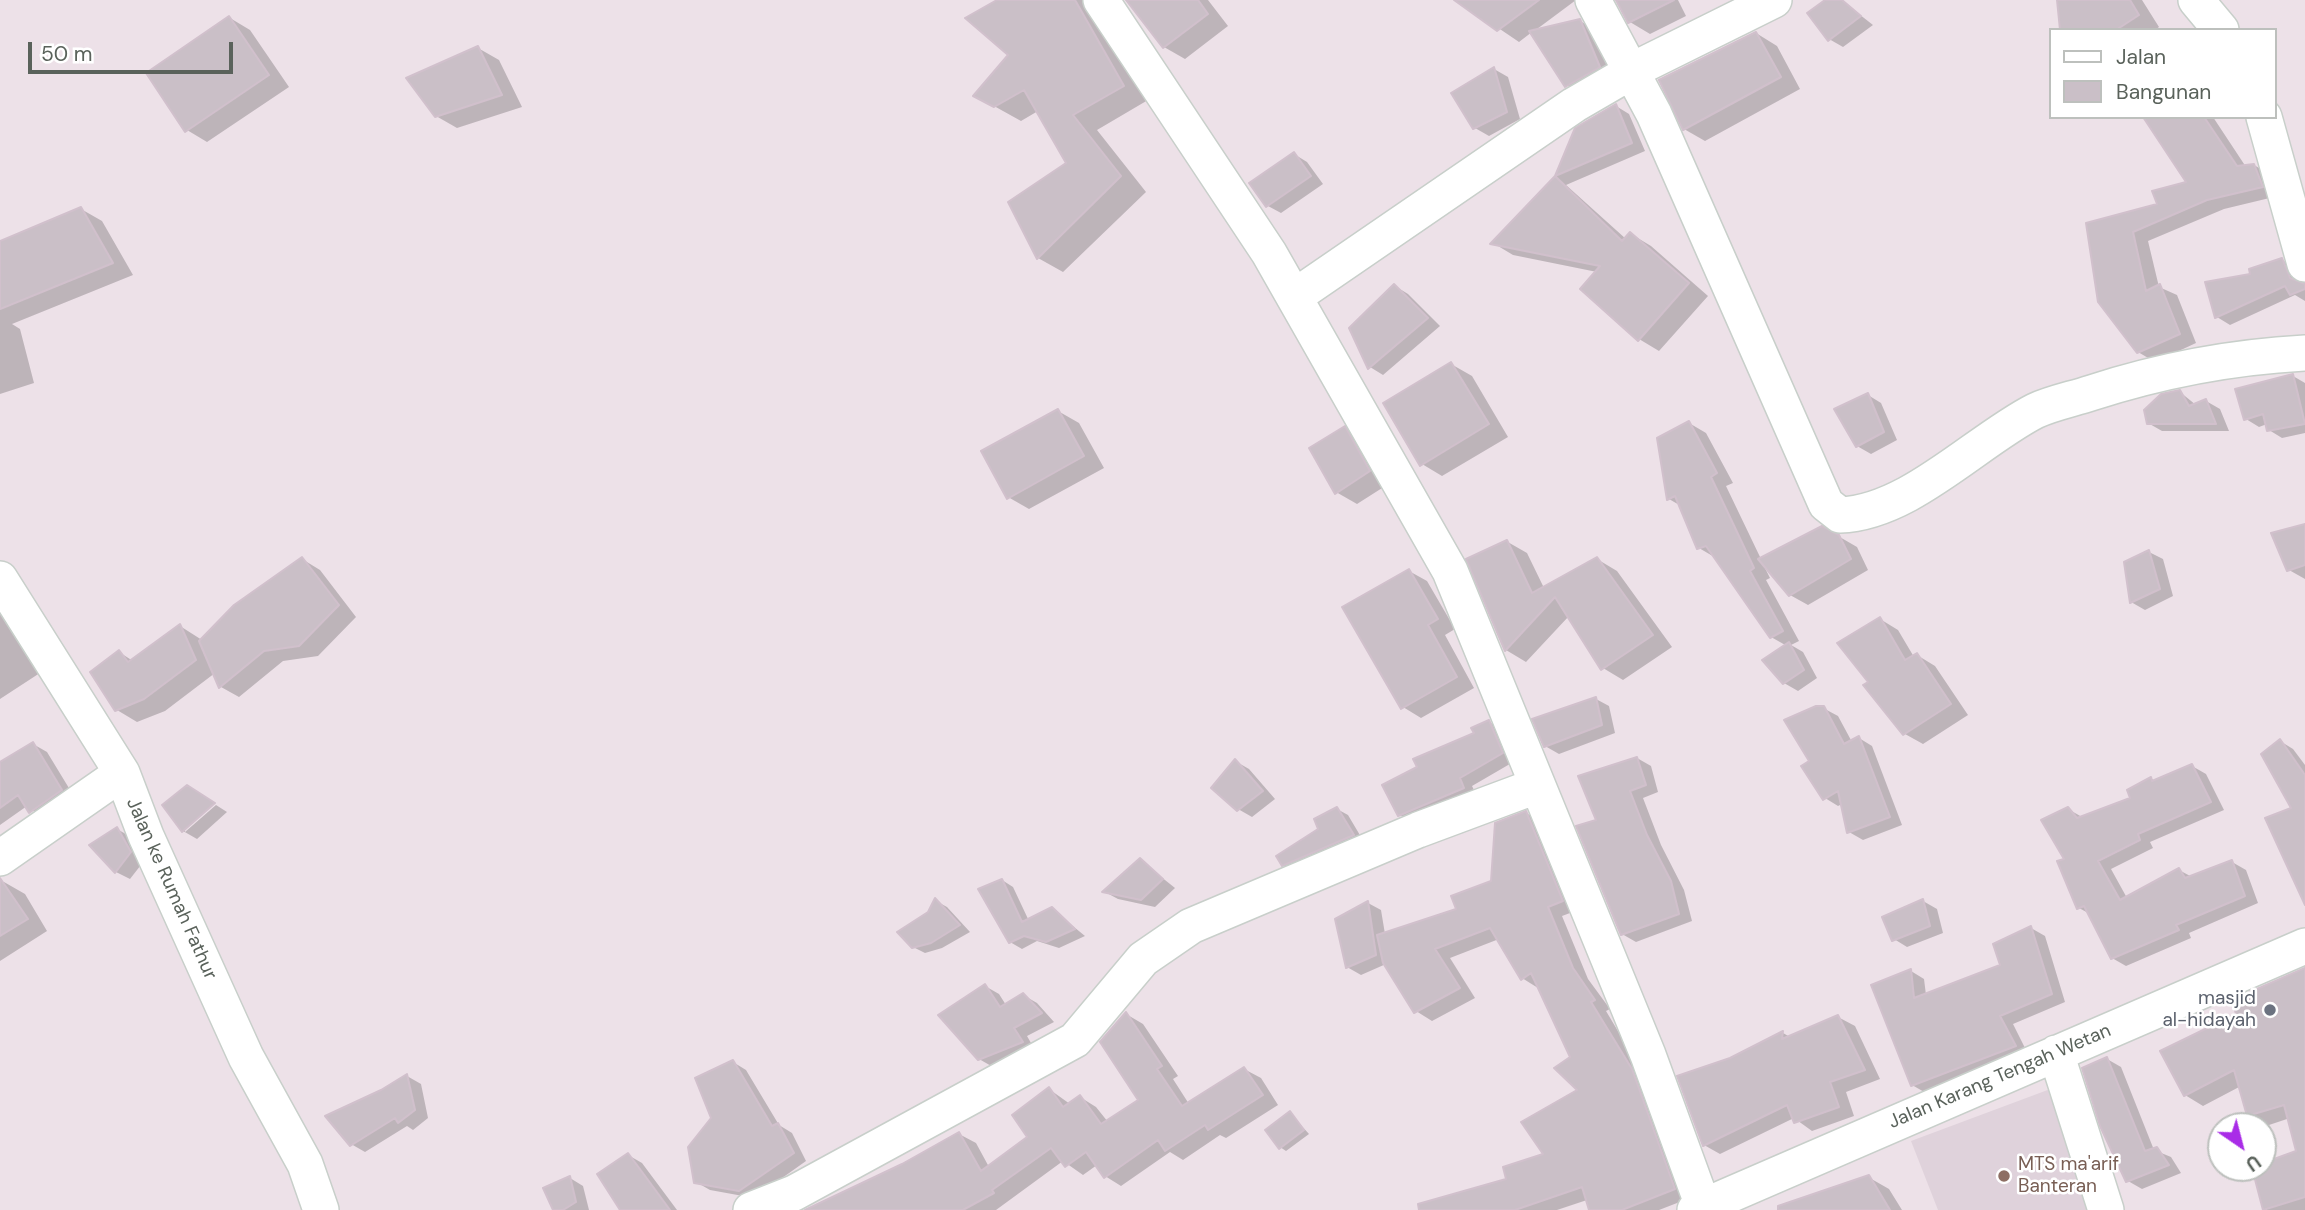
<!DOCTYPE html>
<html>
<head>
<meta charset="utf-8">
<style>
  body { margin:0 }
  #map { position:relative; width:2305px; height:1210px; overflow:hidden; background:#ede1e8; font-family:"DM Sans",sans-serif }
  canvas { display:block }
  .legend { position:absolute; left:2049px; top:28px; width:228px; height:91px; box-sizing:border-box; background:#fff; border:2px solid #bdc0bd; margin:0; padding:9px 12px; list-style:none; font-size:21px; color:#5a625b }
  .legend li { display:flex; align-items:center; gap:14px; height:35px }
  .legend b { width:35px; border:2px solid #bdc0bd }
  .north { position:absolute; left:2207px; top:1112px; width:70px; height:70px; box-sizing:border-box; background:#fff; border:2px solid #bdc0bd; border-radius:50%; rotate:145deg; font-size:19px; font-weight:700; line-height:28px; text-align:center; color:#5a625b }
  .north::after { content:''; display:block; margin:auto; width:24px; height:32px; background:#a92ce7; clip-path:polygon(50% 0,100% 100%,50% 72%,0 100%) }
  .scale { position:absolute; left:28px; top:42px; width:205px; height:32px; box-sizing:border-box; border:4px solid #5a625b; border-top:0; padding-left:9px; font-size:21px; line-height:24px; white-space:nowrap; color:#5a625b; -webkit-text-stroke:5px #fff; paint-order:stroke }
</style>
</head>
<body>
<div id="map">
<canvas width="2305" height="1210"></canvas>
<ul class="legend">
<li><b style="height:9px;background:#fff"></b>Jalan</li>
<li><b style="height:19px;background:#cabfc7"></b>Bangunan</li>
</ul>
<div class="north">U</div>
<div class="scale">50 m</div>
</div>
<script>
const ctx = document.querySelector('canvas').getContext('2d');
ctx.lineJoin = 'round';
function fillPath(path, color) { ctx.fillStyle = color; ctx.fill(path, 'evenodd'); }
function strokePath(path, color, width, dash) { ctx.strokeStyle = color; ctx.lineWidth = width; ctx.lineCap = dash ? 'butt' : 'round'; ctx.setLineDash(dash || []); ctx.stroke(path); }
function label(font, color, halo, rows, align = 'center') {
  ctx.font = font + ' "DM Sans",sans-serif'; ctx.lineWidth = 5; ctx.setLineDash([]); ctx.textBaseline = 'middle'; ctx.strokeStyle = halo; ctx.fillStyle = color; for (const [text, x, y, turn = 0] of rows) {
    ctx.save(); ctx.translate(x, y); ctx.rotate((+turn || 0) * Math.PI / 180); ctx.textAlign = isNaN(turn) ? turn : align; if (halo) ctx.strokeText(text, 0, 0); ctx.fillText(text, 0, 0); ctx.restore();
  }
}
fillPath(new Path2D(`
  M2053,1088L2095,1210H1938L1911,1141Z`), '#dfd2db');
fillPath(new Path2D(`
  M1000,0H1091L1148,100L1097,130L1146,192L1063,272L1038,258L1010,202L1068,163L1038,111L1021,121L976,96L1011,55Z
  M1129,0H1208L1228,26L1185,59L1164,47Z
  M1457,0H1576L1533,32L1580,21L1594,29L1613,75L1580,93L1567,85L1532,32L1519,42Z
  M1618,0H1678L1686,16L1650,34L1630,22Z
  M1828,0H1841L1873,25L1843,47L1829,39Z
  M2059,0H2142L2159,27L2155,30H2062Z
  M230,18L250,30L289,87L207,142L187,130Z
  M1756,33L1777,46L1800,89L1705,141L1684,129Z
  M478,48L499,60L522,107L457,128L436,116Z
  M1494,69L1508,77L1520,119L1489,136L1475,128Z
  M1616,106L1629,114L1645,151L1566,185L1626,239L1631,234L1651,246L1708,296L1659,351L1639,339L1597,272L1513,255L1493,243L1556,177L1577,130Z
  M2145,117H2213L2246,167L2254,165L2271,175L2278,196L2224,209L2148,241L2159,287L2177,295L2196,343L2155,362L2138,352L2088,224L2160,205L2189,183Z
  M1294,154L1307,162L1323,184L1281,213L1268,206Z
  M81,209L102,221L133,275L12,324L20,329L34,383L0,394V243Z
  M2282,260L2296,268L2305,284V301L2295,295L2230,325L2217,317L2252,276Z
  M1395,286L1408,294L1440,326L1383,375L1370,367Z
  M1451,364L1472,376L1508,437L1442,476L1422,464Z
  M2293,376L2305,383V433L2282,438L2269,430L2267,424L2259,427L2246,419Z
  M2180,392L2196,405L2206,401L2220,409L2229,431H2162L2148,423Z
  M1868,395L1881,403L1897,440L1871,454L1857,446Z
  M1058,411L1079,423L1104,468L1029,509L1008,497Z
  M1689,423L1706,433L1733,483L1726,486L1761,559L1838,536L1857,547L1868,570L1808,605L1790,595L1763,564L1770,578L1766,580L1799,641L1791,645L1803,652L1817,678L1798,691L1784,683L1787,646L1771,637L1716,558L1699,548L1681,506L1669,499Z
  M1345,429L1365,440L1390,483L1357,504L1336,492Z
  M2305,526V579L2289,570Z
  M1506,541L1527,553L1544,588L1597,559L1617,571L1672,647L1623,680L1603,668L1569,616L1526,662L1506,650L1468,560Z
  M2149,552L2163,559L2173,596L2145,610L2131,602Z
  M302,559L320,570L356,617L318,656L283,661L239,697L221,687L215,673L165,711L137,722L117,710L119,652L133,661L180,626L202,640Z
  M1409,571L1427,581L1455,629L1445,635L1474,688L1421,718L1403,707Z
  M0,578L46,669L0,699Z
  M1880,619L1898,630L1914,657L1917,655L1935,666L1968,715L1923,744L1905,734L1871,683Z
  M1596,699L1609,706L1615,733L1559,754L1545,746Z
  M1823,708L1838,716L1852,742L1859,738L1872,746L1902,825L1863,840L1849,832L1842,804L1838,806L1825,798L1812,762Z
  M1489,722L1503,730L1515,761L1472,786L1477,796L1413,823L1400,815Z
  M2280,741L2293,749L2305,765V878Z
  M33,744L47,752L75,798L44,819L27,806L0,825V764Z
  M1637,758L1651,766L1658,792L1643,798L1661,845L1684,890L1692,921L1636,942L1622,934L1598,821Z
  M1235,761L1249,769L1275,799L1252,817L1238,809Z
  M2192,766L2206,774L2224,810L2150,842L2153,848L2111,869L2127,898L2179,870L2192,877L2232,862L2246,870L2258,903L2189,933L2191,938L2126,966L2112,958L2090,914L2079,908L2066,860L2068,809L2082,817L2133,799L2151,779L2156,782Z
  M164,805L185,827V832L216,805L227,812L197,839L183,831Z
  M1337,809L1348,815L1364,842L1294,871L1283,865Z
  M1526,813L1542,822L1578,910L1562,916L1588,979L1610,1009L1606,1011L1647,1080L1690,1198L1659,1210H1591L1587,1200L1557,1210H1465L1546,1155L1580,1090L1572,1058L1538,988L1522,978L1499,939L1450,958L1475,998L1432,1021L1416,1011L1386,964L1361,975L1347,967L1368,903L1381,910L1385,934L1458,910L1493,883Z
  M117,829L131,837L144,861L130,879L116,872L92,845Z
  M1140,860L1175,888L1155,907L1118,899L1105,892Z
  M1002,880L1013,887L1029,921L1052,909L1085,936L1059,948L1037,941L1022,949L1010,942Z
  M4,882L25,894L47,931L0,961V884Z
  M936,901L947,907L970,932L942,948L925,953L913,947Z
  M1923,901L1937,909L1943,933L1907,947L1894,939Z
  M2031,928L2045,936L2065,1002L2013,1024L2028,1054L1926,1093L1912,1085L1911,971L1924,979L1926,995L2002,966Z
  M2305,969V1210H2267L2263,1165L2298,1152L2290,1118L2266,1126L2248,1115L2241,1086L2203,1106L2185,1095L2239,1015Z
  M985,986L999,994L1006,1005L1023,995L1037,1003L1054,1022L1027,1036L1035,1050L993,1067L979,1059Z
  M1126,1014L1143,1024L1178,1076L1173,1079L1189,1104L1244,1069L1261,1078L1278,1105L1226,1138L1220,1135L1183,1160L1170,1152L1121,1186L1105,1176L1097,1165L1083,1175L1063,1161L996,1210H809L902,1166L959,1134L976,1143L989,1167L1030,1137L1049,1089L1070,1104L1080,1097L1096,1107L1108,1122L1141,1100Z
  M1838,1017L1855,1026L1880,1079L1846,1092L1854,1116L1812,1131L1794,1118L1720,1154L1704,1145L1731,1059L1783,1033L1790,1037Z
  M2107,1059L2121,1067L2154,1150L2171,1157L2181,1173L2142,1189L2128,1181Z
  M733,1062L746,1070L779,1125L792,1133L806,1161L754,1198L710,1190L696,1182L713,1118Z
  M407,1076L421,1084L428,1118L413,1130L407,1126L365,1152L351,1144L382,1092Z
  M1290,1113L1309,1134L1286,1151L1280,1147Z
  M628,1155L642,1163L677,1210H622Z
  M1868,1177L1889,1189L1902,1210H1825Z
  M570,1178L583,1186L589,1210H555Z`), '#0003');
const building = new Path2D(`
  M997,0H1075L1124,86L1073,115L1121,176L1037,259L1008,202L1066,163L1024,90L994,107L973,96L1008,55L965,18Z
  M1126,0H1198L1208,14L1163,48Z
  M1454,0H1539L1497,31Z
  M1616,0H1674L1628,23Z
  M1825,0H1842L1861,16L1828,41L1807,13Z
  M2057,0H2130L2139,15L2116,30H2060Z
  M229,16L269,75L185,132L146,73Z
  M1580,19L1600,67L1565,87L1529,31Z
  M1756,32L1781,77L1683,130L1659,80Z
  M478,46L502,95L435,117L406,78Z
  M1494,67L1507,112L1473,129L1451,93Z
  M1616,104L1632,143L1555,176L1575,128Z
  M2143,117H2204L2237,166L2254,164L2263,187L2207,200L2133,232L2146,291L2160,284L2180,334L2137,353L2098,302L2086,223L2157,204L2152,191L2186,182Z
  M1294,152L1311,176L1266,207L1249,183Z
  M1555,176L1622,241L1630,232L1689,283L1638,341L1580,289L1600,266L1490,244Z
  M81,207L113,263L0,309V241Z
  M2282,258L2290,278L2305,284V289L2290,295L2285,286L2215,318L2205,282L2250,274L2249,269Z
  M1394,284L1428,318L1368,369L1349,328Z
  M1451,362L1489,424L1420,466L1383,403Z
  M2293,374L2305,424L2267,431L2263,414L2244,420L2235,389Z
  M2180,390L2189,406L2206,399L2216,424H2147L2144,410L2161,394Z
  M1868,393L1884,432L1856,447L1834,409Z
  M1058,409L1084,456L1007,499L981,451Z
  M1689,421L1717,473L1711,477L1754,568L1750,571L1783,631L1770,638L1706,546L1697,549L1675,496L1667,500L1657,438Z
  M1345,426L1370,471L1335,494L1309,448Z
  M2305,524V565L2287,571L2271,533Z
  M1822,526L1839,535L1851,559L1789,596L1758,559Z
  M1507,540L1532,593L1597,557L1653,635L1601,670L1555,597L1505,651L1466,559Z
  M2149,550L2160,589L2130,603L2124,562Z
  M302,557L339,605L299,646L264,651L219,688L199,641L234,605Z
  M1409,569L1438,619L1428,625L1457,677L1401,709L1342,607Z
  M1880,617L1905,660L1917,653L1951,704L1903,735L1863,685L1868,682L1837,643Z
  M180,624L196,660L144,699L115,711L90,672L119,650L128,662Z
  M1789,642L1804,670L1783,684L1762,660Z
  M1596,697L1602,725L1544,747L1532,719Z
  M1816,706H1824L1844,744L1859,736L1890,817L1847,833L1838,791L1823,800L1801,766L1809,761L1784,720Z
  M1489,720L1503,753L1460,778L1464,788L1398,816L1382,785L1417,767L1413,759L1474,733L1471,728Z
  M2280,739L2305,775V905L2265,818L2291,808L2261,754Z
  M33,742L62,790L29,813L18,795L0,808V762Z
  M1637,757L1646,785L1630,791L1647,835L1671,881L1679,914L1621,935L1576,826L1596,820L1578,776Z
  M1235,759L1263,791L1237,811L1211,788Z
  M2192,764L2211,802L2138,834L2140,840L2098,861L2120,900L2179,868L2185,878L2232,860L2245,896L2176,925L2179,930L2111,959L2084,906L2077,909L2057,861L2064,859L2041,820L2068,807L2077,818L2130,798L2127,790L2151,777L2152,781Z
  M187,785L215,803L182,832L162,805Z
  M1337,807L1354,835L1282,866L1276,856L1318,829L1314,819Z
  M1526,811L1563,901L1548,907L1573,968L1595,1000L1591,1002L1632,1069L1675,1189L1622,1210H1589L1582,1187L1515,1210H1419L1418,1204L1506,1179L1503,1167L1543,1154L1521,1122L1577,1090L1554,1068L1570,1057L1531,973L1521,980L1490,928L1435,949L1460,988L1414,1013L1383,963L1377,935L1456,909L1451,896L1491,881L1495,823Z
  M117,827L131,852L115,873L89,845Z
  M1140,858L1163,879L1141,900L1102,892Z
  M0,878L28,919L0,936Z
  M1002,879L1022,922L1052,907L1075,929L1046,942L1024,936L1009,943L978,889Z
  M935,898L960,925L931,943L912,948L897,932L928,912Z
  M1923,899L1930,926L1892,941L1882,917Z
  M1368,901L1376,955L1346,968L1335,919Z
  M2031,926L2052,994L2000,1016L2016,1046L1911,1086L1871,985L1911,969L1914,998L2000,965L1993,944Z
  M2305,968V1197L2263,1210L2252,1168H2263V1163L2296,1151L2284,1105L2247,1116L2234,1070L2184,1096L2160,1051L2236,1014L2232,1000Z
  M985,984L1000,1007L1023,993L1042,1013L1014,1028L1023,1042L978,1060L938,1015Z
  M1126,1012L1162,1066L1157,1069L1182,1106L1244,1067L1263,1095L1208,1130L1205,1125L1165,1151L1158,1140L1104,1178L1086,1152L1065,1167L1051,1148L992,1190L994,1193L963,1210H805L902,1164L959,1132L981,1171L1027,1137L1012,1115L1049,1087L1063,1107L1080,1095L1101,1124L1138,1100L1100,1042Z
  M1838,1015L1865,1070L1830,1082L1839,1107L1794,1123L1787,1105L1703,1146L1677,1076L1730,1058L1783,1031L1782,1039Z
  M2107,1057L2145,1151L2157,1147L2169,1165L2126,1182L2100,1126L2082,1068Z
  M733,1060L772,1126L778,1123L794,1153L739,1191L694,1183L688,1147L711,1118L695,1078Z
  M407,1074L415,1110L398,1123L395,1118L350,1146L325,1116L381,1090Z
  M1290,1111L1304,1130L1279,1149L1265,1130Z
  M628,1153L648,1180L670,1210H620L597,1174Z
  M1869,1175L1890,1210H1778V1206Z
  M570,1176L576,1202L563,1210H553L543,1188Z`);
fillPath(building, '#cabfc7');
strokePath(building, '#d1c0cc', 2);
const minor = new Path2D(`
  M1101,0L1269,253L1450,571L1648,1055L1703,1206
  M1593,0L1654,114L1826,504L1840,515C1909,513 1976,441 2035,411C2052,403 2073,399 2091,393C2162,370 2231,357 2305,353
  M2196,0L2221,30
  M2264,117L2305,264
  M1294,297L1574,105L1641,66L1774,0
  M0,579L122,773L146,836L246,1057L305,1164L321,1210
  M0,858L122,773
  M2056,1053L2106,1210
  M751,1210L794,1193L1075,1040L1143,959L1191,926L1418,830L1536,786
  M1695,1210L2305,946`);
strokePath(minor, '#c8cfca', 38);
strokePath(minor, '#fff', 35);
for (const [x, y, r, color] of [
  [2270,1010,7,"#6b7280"],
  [2004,1176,7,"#8d6e63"]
]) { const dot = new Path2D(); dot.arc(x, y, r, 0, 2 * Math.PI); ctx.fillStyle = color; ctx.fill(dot); strokePath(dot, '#fff', 2.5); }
label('19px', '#5a625b', '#fff', [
  ["Jalan ke Rumah Fathur",171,889,66],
  ["Jalan Karang Tengah Wetan",2000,1077,-23]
]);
label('19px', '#5b616d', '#fff', [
  ["masjid",2256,999],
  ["al-hidayah",2256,1021]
], 'right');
label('19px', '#785e54', '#fff', [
  ["MTS ma'arif",2018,1165],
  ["Banteran",2018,1187]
], 'left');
</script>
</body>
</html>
